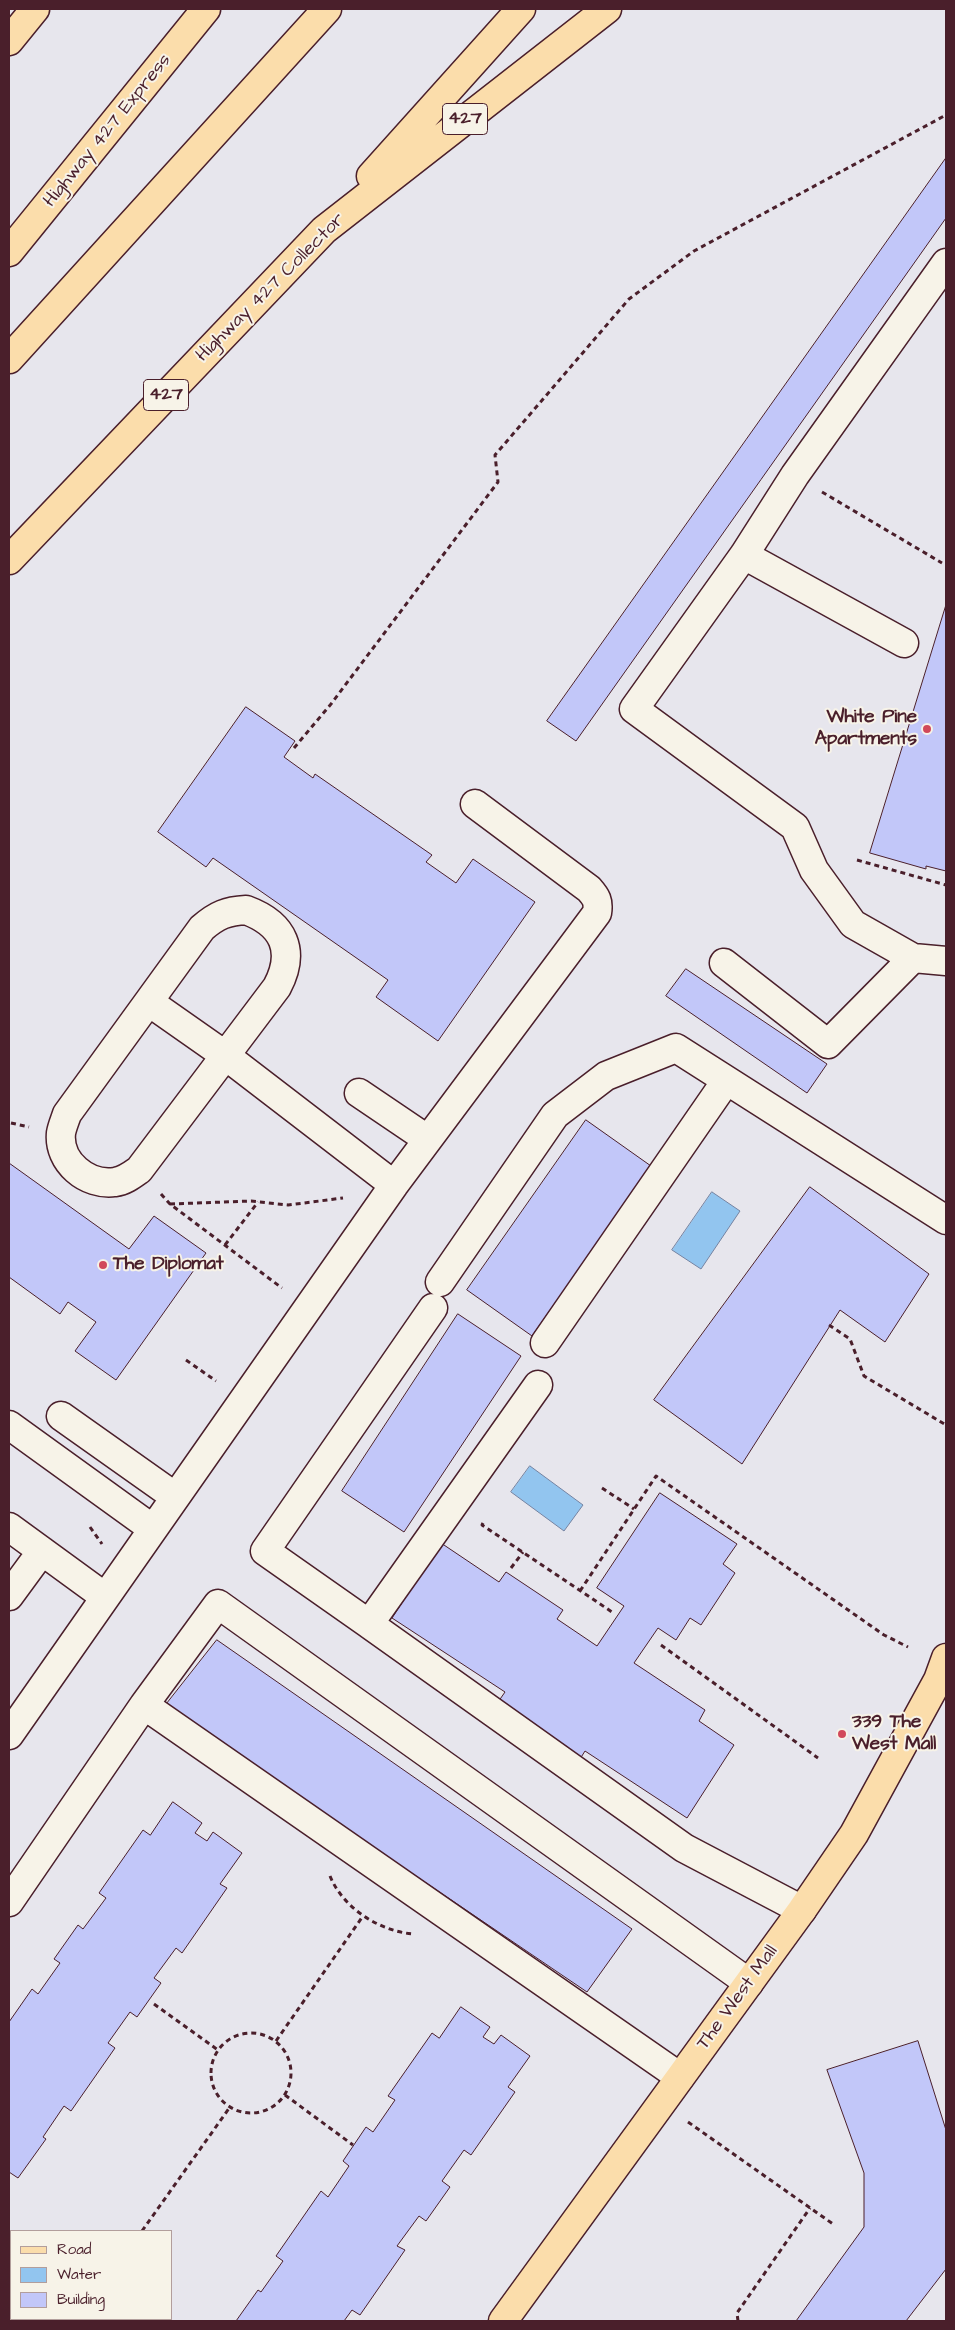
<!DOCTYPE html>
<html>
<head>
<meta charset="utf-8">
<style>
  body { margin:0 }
  #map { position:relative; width:955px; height:2330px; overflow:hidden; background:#e7e6ed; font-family:"Architects Daughter",sans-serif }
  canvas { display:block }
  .frame { position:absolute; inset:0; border:10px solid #4a1f2b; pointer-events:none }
  .legend { position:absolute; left:10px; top:2230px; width:162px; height:90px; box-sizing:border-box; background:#f7f3e8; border:1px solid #b29e9c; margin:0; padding:6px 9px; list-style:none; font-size:15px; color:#4a1f2b }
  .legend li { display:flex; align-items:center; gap:10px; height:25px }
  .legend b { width:25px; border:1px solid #b29e9c }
</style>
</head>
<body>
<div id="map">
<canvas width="955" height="2330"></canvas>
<div class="frame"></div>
<ul class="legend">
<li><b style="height:6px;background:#fbddab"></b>Road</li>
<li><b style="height:14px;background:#92c5ef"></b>Water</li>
<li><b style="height:14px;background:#c2c7f9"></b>Building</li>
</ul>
</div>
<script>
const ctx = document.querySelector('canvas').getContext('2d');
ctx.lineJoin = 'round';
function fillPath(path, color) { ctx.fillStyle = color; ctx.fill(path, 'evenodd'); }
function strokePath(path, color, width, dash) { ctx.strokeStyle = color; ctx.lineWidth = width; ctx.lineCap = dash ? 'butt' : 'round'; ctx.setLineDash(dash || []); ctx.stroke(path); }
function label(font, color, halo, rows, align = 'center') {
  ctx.font = font + ' "Architects Daughter",sans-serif'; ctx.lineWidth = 4; ctx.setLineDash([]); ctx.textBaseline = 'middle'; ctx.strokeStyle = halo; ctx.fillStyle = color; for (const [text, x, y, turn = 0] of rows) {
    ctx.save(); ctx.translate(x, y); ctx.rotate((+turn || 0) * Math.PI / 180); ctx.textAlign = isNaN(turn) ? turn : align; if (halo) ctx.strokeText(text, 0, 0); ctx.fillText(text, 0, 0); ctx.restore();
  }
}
const water = new Path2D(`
  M712,1192L740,1211L701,1269L672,1250Z
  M530,1466L583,1505L564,1531L511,1492Z`);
fillPath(water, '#92c5ef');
strokePath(water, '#7583a1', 1);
const building = new Path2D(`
  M946,158V218L576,741L547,721Z
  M946,605V871L926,866V869L870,853Z
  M246,707L295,741L284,757L313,778L315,774L432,855L426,862L456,883L473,859L535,902L438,1041L376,997L388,980L213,858L206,867L158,832Z
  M686,969L827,1064L807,1093L666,996Z
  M586,1120L651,1166L532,1336L467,1290Z
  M9,1163L129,1249L154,1216L206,1253L116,1380L75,1351L96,1322L68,1302L60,1314L9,1277Z
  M810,1187L929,1274L885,1342L840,1310L742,1464L654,1400Z
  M458,1314L521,1356L404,1532L342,1491Z
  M660,1493L737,1544L723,1564L735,1573L701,1625L690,1618L676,1640L658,1628L634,1663L705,1710L699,1721L734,1745L687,1818L585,1751L580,1759L496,1705L505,1692L392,1618L441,1543L499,1582L506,1572L563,1610L557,1619L597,1646L624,1606L597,1588Z
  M217,1640L632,1929L587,1992L165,1706Z
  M173,1802L202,1823L195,1833L207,1841L213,1832L242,1853L220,1884L227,1888L182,1953L176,1948L154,1978L161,1983L137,2017L130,2012L108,2043L115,2048L71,2111L64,2106L43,2137L46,2139L18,2178L9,2172V2022L32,1989L38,1994L60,1963L54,1959L78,1925L83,1929L106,1898L99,1893L143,1830L150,1835Z
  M461,2007L490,2027L483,2037L494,2044L501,2035L530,2056L508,2087L515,2092L471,2155L464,2150L442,2181L450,2187L426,2221L419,2216L397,2246L405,2250L360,2315L352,2310L344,2321H236L258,2290L261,2292L283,2261L276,2256L321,2191L328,2197L349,2166L343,2161L366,2127L373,2132L395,2100L388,2096L432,2033L439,2038Z
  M918,2041L946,2130V2269L906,2321H796L864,2227V2173L827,2070Z`);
fillPath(building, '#c2c7f9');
strokePath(building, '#4a1f2b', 1);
const minor = new Path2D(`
  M946,263L795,475L744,555L634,709L795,827L814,870L853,924L913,958L946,961
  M744,555L904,643
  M246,910C284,924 296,951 277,987L139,1170C132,1175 124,1181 115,1182C87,1186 58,1162 61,1133C62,1127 65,1120 67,1114L202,928C217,915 227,911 246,910Z
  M724,963L828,1044L913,958
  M149,1002L226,1056L394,1185
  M359,1093L427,1139
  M440,1282L555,1115L606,1076L676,1048L946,1220
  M545,1343L726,1081
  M538,1385L369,1624L684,1848L802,1910
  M61,1416L174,1496
  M9,1425L153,1529
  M9,1527L105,1597
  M9,1596L42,1551
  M369,1624L265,1551L433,1308
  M144,1705L680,2077
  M9,1735L394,1185L597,913C599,901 596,897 589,889L475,804
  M9,1902L144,1705L218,1604L749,1983
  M25,2319L29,2321`);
const major = new Path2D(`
  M503,2321L802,1910L854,1834L938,1680L946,1658`);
const highway = new Path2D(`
  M9,41L35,9
  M371,176L521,9
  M9,252L206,9
  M9,359L327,9
  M9,560L324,230L607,9`);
strokePath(minor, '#4a1f2b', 31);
strokePath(major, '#4a1f2b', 31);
strokePath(highway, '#4a1f2b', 31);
strokePath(new Path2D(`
  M822,492L942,563
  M294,748L331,704L498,482L495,455L629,299L694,251L946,115
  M857,860L946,885
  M11,1123L29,1127
  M161,1194L170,1204L282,1288
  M170,1204L251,1201L288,1205L343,1198
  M225,1245L258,1202
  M829,1325L850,1339L864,1376L946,1425
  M186,1360L216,1381
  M602,1488L634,1509
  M483,1523L482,1525L612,1612
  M90,1527L102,1544
  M511,1568L523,1552
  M580,1591L656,1476L884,1635L908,1647
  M661,1645L818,1758
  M330,1876C343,1908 379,1931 413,1934
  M154,2004L218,2050
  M211 2073a40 40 0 1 1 80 0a40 40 0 1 1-80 0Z
  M276,2041L363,1916
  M285,2095L353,2145
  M688,2122L833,2224
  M142,2231L230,2107
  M78,2321L80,2319
  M738,2321L737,2313L810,2208`), '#4a1f2b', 3, [5, 4]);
strokePath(minor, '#f7f3e8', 28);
strokePath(major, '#fbddab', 28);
strokePath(highway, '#fbddab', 28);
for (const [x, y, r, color] of [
  [927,729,5,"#d1495b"],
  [103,1265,5,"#d1495b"],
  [842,1734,5,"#d1495b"]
]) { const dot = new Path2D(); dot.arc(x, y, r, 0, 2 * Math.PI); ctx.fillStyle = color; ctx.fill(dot); strokePath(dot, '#f7f3e8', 2); }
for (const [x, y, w] of [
  [465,119,45],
  [166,395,45]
]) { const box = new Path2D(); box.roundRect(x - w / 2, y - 15.5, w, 31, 4); ctx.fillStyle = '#f7f3e8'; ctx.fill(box); strokePath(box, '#4a1f2b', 1); }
label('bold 18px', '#4a1f2b', null, [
  ["427",465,119],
  ["427",166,395]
]);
label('19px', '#4a1f2b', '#f7f3e8', [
  ["Highway 427 Express",108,131,-51],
  ["Highway 427 Collector",271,288,-45],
  ["The West Mall",738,1998,-54]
]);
label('bold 19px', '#4a1f2b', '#f7f3e8', [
  ["White Pine",917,718,"right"],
  ["Apartments",917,740,"right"],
  ["The Diplomat",113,1265],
  ["339 The",852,1723],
  ["West Mall",852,1745]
], 'left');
</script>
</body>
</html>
